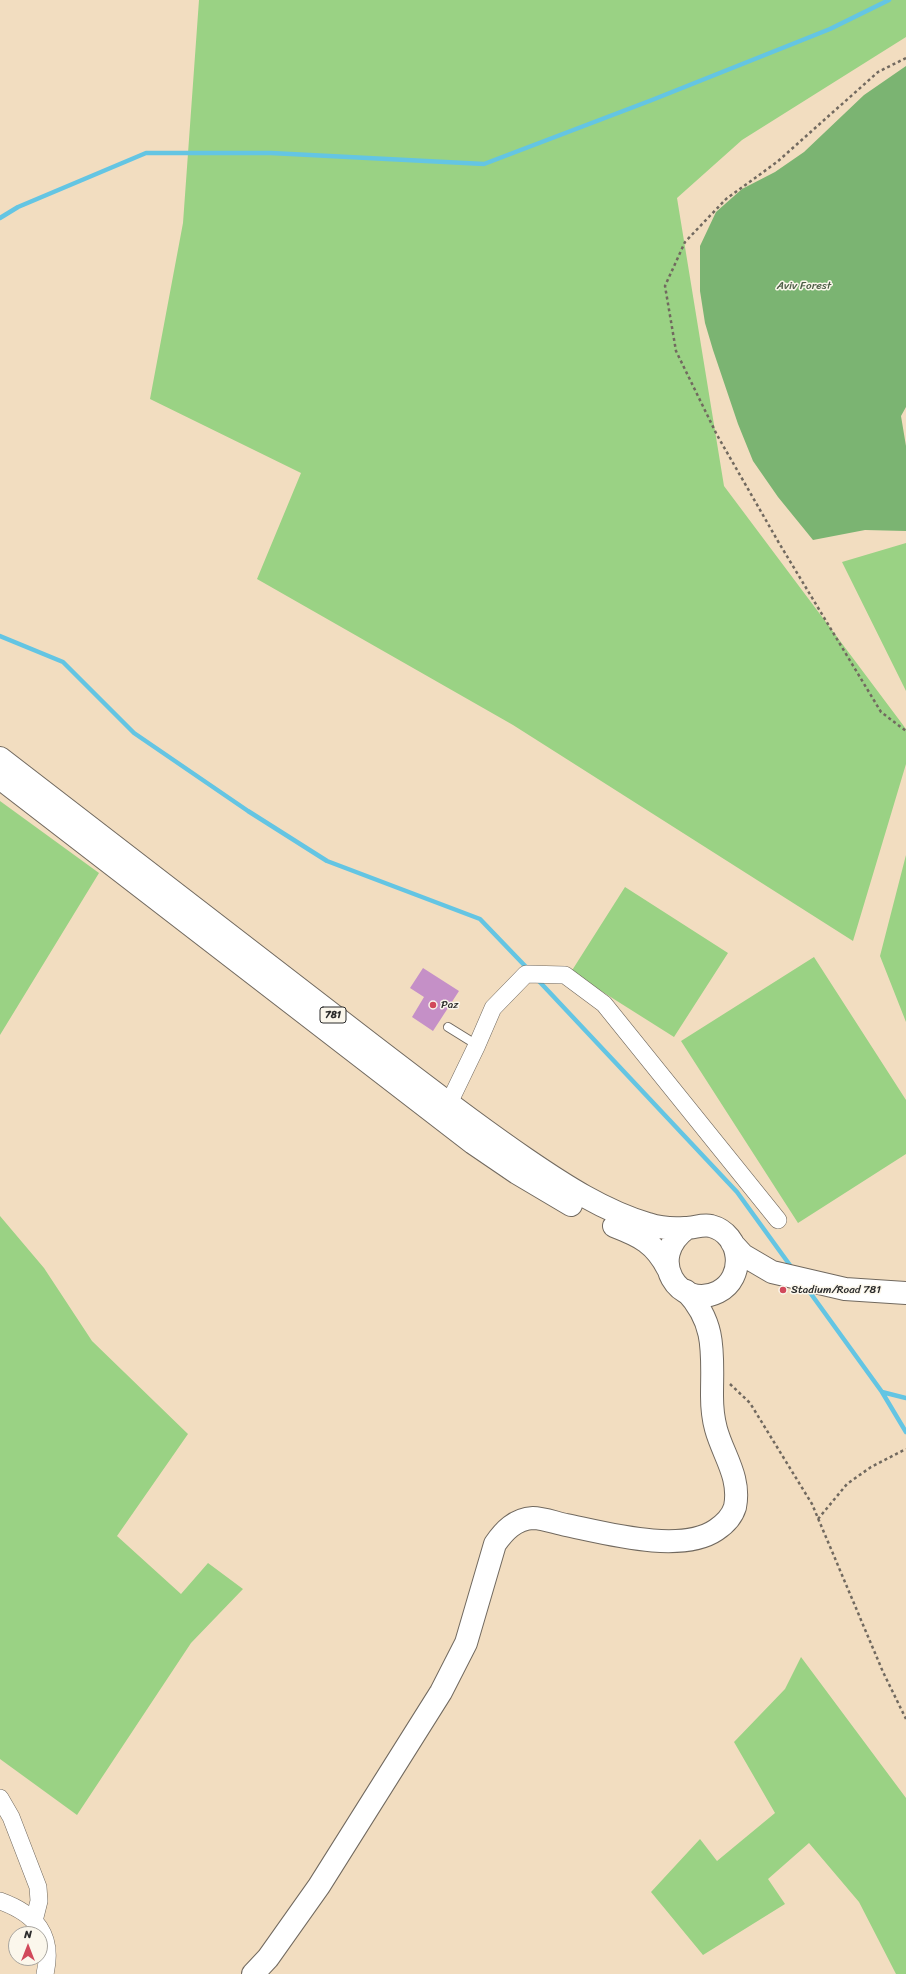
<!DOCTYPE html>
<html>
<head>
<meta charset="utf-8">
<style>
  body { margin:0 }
  #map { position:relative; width:906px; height:1974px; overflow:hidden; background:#f2ddc0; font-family:Sriracha,sans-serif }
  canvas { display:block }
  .north { position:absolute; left:8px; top:1926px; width:40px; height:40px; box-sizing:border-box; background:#fbf7ec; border:1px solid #a8a59f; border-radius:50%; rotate:0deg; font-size:11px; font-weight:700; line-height:16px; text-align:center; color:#2b2b2b }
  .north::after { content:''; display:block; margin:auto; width:14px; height:18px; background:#d1495b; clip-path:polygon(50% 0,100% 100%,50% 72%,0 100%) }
</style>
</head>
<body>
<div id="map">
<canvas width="906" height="1974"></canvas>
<div class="north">N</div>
</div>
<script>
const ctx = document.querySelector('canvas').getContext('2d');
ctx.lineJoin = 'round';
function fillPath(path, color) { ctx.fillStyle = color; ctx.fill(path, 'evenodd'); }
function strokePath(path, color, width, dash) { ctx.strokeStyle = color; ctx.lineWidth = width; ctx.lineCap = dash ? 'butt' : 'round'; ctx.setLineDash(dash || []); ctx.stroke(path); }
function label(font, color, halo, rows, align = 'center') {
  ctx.font = font + ' Sriracha,sans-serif'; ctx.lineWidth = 3; ctx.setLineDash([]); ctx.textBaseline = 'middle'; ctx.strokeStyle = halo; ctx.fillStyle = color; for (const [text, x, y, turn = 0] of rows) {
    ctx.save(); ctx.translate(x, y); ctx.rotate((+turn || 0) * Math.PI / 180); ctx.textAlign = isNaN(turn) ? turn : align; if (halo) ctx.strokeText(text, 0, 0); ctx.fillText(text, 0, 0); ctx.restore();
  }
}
fillPath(new Path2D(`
  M199,0H906V37L742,140L677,198L724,486L906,729V764L853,941L513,725L257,579L301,473L150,399L183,223Z
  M906,543V691L842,562Z
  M0,801L99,873L0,1035Z
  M906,855V1022L880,956Z
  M625,887L728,953L674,1037L571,972Z
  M814,957L906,1100V1154L798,1223L681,1041Z
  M0,1216L44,1268L92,1341L188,1434L117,1536L181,1594L208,1563L243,1589L191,1643L77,1815L0,1759Z
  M801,1657L906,1798V1974H896L859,1902L809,1843L768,1879L785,1904L703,1955L651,1892L700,1839L717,1861L775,1813L734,1742L785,1689Z`), '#9ad284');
fillPath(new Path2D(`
  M906,66V407L901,416L906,446V531L865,530L813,540L778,497L753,461L738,424L713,350L705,323L700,291V246L716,212L742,189L775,172L804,152L864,95Z`), '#7bb472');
strokePath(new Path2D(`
  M0,218L18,207L146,153H271L484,164L652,100L830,29L889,0
  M0,636L63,662L134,733L248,811L327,861L480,919L528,969
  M537,979L737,1192L792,1268
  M806,1287L882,1392L906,1432
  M882,1392L906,1398`), '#64c5e3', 4.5);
fillPath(new Path2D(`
  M423,968L459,991L433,1031L412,1017L424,997L410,988Z`), '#c590c7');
const service = new Path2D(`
  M448,1027L477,1045`);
const minor = new Path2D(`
  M448,1115L449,1103L477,1045L493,1008L526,974L565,975L604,1004L778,1220
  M0,1798L11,1817L38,1887L39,1901L34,1921
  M0,1901C36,1914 54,1935 45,1974`);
const secondary = new Path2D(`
  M253,1974L268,1958L319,1886L441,1692L466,1643L495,1544C504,1531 515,1519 533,1518C543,1518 556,1523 566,1525C605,1533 681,1554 716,1530C725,1524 732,1517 735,1507C741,1477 723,1455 716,1429C713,1418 712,1407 712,1396C712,1354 717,1324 686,1291`);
const primary = new Path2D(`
  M0,758C124,854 248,949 372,1045C423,1084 473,1123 526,1159C564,1185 604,1211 648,1224C660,1228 672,1229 685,1228C694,1228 702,1224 711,1226C742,1234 746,1278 718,1292C679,1311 645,1258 687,1228
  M0,778L473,1143L517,1173L571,1205
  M614,1226C640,1236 655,1243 668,1269
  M732,1243L743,1255L772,1272L845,1289L906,1293`);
strokePath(service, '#71695f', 10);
strokePath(minor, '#71695f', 18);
strokePath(secondary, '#71695f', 24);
strokePath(primary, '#71695f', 24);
strokePath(new Path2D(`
  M906,58L878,72L777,162L726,199L685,242L665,286L676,351L717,435L779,543L881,712L906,731
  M730,1384L750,1403L812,1504L883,1672L906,1719
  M818,1519L847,1484L871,1467L906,1449`), '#71695f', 2.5, [3, 3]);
strokePath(service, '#fff', 8);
strokePath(minor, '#fff', 17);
strokePath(secondary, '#fff', 22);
strokePath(primary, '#fff', 22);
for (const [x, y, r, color] of [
  [433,1005,4,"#d1495b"],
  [783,1290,4,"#d1495b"]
]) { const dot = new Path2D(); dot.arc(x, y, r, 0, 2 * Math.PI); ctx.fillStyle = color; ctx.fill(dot); strokePath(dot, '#fbf7ec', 1.5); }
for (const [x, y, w] of [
  [333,1015,26]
]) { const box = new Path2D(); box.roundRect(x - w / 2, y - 8, w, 16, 3); ctx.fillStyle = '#fbf7ec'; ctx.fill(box); strokePath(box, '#2b2b2b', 1); }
label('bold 10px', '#2b2b2b', null, [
  ["781",333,1015]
]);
label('11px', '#4c5d46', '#fbf7ec', [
  ["Aviv Forest",804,286]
]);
label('11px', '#2b2b2b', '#fbf7ec', [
  ["Paz",441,1005],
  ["Stadium/Road 781",791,1290]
], 'left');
</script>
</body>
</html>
